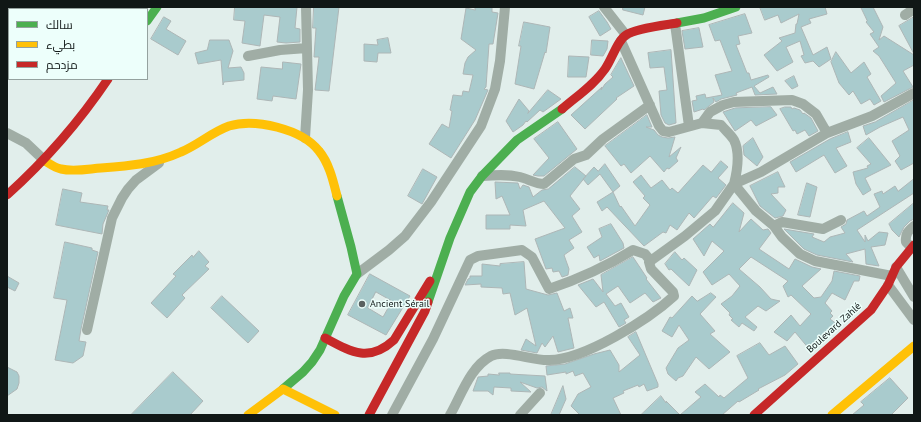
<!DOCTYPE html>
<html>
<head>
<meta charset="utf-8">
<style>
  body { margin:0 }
  #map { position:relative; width:921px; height:422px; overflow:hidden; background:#e1eeeb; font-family:"PT Sans",Cairo,sans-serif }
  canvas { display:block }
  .frame { position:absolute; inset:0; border:8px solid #101716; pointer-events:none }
  .legend { position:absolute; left:8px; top:8px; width:140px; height:72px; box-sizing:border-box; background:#edfffb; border:1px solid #95a29f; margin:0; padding:5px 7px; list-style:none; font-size:12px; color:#101716 }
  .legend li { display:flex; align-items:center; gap:8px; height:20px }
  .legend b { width:20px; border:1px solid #95a29f }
</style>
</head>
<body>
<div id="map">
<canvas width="921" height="422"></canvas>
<div class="frame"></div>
<ul class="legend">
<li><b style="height:5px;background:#4caf50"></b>سالك</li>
<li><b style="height:5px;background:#ffc107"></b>بطيء</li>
<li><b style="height:5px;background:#c62828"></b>مزدحم</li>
</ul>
</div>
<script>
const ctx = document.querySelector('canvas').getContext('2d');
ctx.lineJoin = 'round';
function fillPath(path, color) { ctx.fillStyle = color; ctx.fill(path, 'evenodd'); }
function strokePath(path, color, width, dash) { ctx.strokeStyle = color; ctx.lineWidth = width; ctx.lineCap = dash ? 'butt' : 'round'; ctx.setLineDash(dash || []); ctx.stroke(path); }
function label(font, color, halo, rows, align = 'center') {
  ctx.font = font + ' "PT Sans",sans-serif'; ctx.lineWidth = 3; ctx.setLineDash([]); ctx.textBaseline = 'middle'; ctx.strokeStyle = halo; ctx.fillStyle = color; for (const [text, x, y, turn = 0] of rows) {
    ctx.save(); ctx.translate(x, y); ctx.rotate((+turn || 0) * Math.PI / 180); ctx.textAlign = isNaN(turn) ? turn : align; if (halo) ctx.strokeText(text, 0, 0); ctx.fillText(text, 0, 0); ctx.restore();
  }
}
const building = new Path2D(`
  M235,7H297L295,28L300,29V42L286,43L277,42L280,17L264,15L260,46L242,43L245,21L234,20Z
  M314,7H339L329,91L315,90L319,57H314L316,28H313Z
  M475,7H492V12L498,13L493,44H489L486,87L484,89L488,90L475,120L451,158L429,144L442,124L449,128L452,111L450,110L453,95L462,96L463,91L469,92L473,75L463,74L465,63L468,57L476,50L461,39L466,8L475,10Z
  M623,7H645L643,15L623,10Z
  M760,7H825L827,14L809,19L811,23L801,27L813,55L827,47L831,59L819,67L813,61L805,63L801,56L804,55L800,41L786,47L793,62L777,71L764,55L782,41L779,38L795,33L796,24H797L799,14L781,23L778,15L765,20Z
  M861,7H873L883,27L879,40L884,36L914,55V65L903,71L913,87L884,102L881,96L896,83L879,56L873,51L879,47L870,34L874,32L866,22L867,21Z
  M599,11L607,22L611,29L600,36L589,17Z
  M745,14L752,33L738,36L740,44L736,45L747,73H749L751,80L768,75L769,77L754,86L760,93L773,87L777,94L755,95L752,87L736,93L737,95L721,99L716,102L713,98L714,102L704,110L703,109L694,112L692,101L697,100L696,96L705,94L706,98L722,95L715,75L732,71L720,40L715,41L709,25Z
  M164,17L171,21L166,29L186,41L178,55L151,39Z
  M914,17V54L899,26Z
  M524,22L550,27L546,53L545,52L534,89L515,84L521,46H519Z
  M699,28L703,47L685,49L682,31Z
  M388,38L391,53H378L377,62L364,61V44L378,45L377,40Z
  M210,40H229L233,51L228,68L241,67L244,73V80L224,82L223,85L221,60L198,64L195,53L207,50Z
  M592,40L608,41L607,49L603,56L591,55Z
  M671,50L676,123L669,125L665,123L661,115L659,91L667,90L664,67L650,68L648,53Z
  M836,52L851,73L864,62L871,74L867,77L881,101L874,105L870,99L861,104L853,91L849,95L839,83L831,62Z
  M569,56L589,57L586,77H568Z
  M621,58L634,86L616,98L617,99L585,129L571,115L602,87L601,90L605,84L613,77L611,75Z
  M283,62L301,64L296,99L273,96L272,101L257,99L261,67L282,69Z
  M794,76L798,86L792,89L785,81Z
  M548,90L561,99L543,112L540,110L527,122L526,121L523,125L513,132L506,121L519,99L529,111L528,113Z
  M914,100V163L901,170L895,161L900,156L892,141L909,130L903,117L880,127L866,135L863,126L875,122Z
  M771,107L777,115L756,126L751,120L735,131L723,112L735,108Z
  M785,107H791L792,109L794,108L800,110L803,114L804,113L811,118L818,131L809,136L805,130L797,134L795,130L793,131L780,109Z
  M647,115L652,127H646L654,130L658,135L662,137L668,138L675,137L669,157L681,147L676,158L678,161L669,169L667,168L664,172L650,156L631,173L624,164L621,166L605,146Z
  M558,122L577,149L544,176H538L533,175L549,158L534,139Z
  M848,132L851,142L836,148L847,166L835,173L824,155L796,172L790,162L830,139Z
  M753,138L763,157L757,166L744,155L743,146Z
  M869,138L891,165L865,178L871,190L863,195L856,184L853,172L868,168L867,166L871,164L857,148Z
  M721,161L728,167L718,178L726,185L716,198L713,196L694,218L689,213L677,230L670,225L666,233L663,232L644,246L607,207L602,211L597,202L613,192L620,207L621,206L635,226L650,205L643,198L645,196L633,182L641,175L651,188L662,180L670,190L672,188L678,193L703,165L711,172Z
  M605,164L620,186L613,192L600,174L588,185L583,179L594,167L598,171Z
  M575,167L586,176L570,196L580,209L572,216L582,232L569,240L574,248L564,255L569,269L568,275L562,277L559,271L553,272L552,268L546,269L535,239L565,228L544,201L523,210L526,226L510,225V229H486V215H510L502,196L496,199L495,182L518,183L520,189L523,185L529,187L533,197L542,190L548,189Z
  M423,169L437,177L422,204L408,196Z
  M778,172L785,187H778V193L771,194L786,210L783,216L775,218L760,206L750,186Z
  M914,179V193L857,230L865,242V235L868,241L879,232L888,233L885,245L871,247L879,266L866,264L865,249L846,254L853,262L817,255L804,249L784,229L814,234L812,237L824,242L830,237L845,233L841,227L846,224L847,220L864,211L867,216L880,207L874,194L882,191L883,194L895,186L898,191Z
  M807,183L817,187L810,217L798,215Z
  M63,189L82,193L80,202L108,206L107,210H109L103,224L102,234L56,225Z
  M733,203L744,213L739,232L751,219L763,230L768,229L771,233L759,249L789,269L795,259L812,267L821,269L802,286L814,298L821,297L832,281L834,271L860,276L859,281H854L845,300L832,293L825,303L832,311L830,313L833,316L830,319L838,325L815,349L810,350L795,332L787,341L774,332L791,315L800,326L811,314L791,295L788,297L783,286L788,281L751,257L739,269L760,287L771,299L780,301L766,311L758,306L745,317L757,327L754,331L742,323L739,327L731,320L733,319L729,315L730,313L721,304L732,296L740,286L729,274L712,285L703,272L724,251L712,241L704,256L693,239L710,224L713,227Z
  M914,203V219L910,221L904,227L899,237L892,230L889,224Z
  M611,224L623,243L624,248L600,261L599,255L594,258L587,247L602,237L599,229Z
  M65,242L92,248V250L98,252L81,329L79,341L86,342L83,356L73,363L55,360L67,300L54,298Z
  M199,251L209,262L205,266L209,269L182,295L185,298L167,318L151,303L176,276L173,274L192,255L193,257Z
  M675,252L682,260L684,258L697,270L689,286L671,269L669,270L665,264Z
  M633,257L647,278L646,279L661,298L653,302L645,293L630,303L618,286L606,294L615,306L621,303L629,317L624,320L626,323L619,327L604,302L596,307L578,285L593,279L603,292L601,275Z
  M524,262L526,289L548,295L557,293L564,311L570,308L573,318H568L574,348L558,352L553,336L545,347L542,343L537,353L521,350L526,339L536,346L527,308L515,315L510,293L503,294L502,288L481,287V284L465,285L468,279L470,278V276H482V264L500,266V264Z
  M370,274L410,296L386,335L348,315ZM376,292L392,301L383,317L368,308Z
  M7,276L19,283L15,291L7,287Z
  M711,293L716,297L700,314L715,331L710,334L730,352L709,369L696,357L683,376L678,378L676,381L668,374L666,368L678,348L689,340L679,325L672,337L662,331L670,317L672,318L692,296L697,301Z
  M222,296L259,331L248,343L211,308Z
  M636,332L658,384V387L647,391L644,384L639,387L638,385L623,391L624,393L613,398L621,415H580L571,406L578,394L591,387L583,373L575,376L573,371L566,374V372L547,375L546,366L565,364L594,354L610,350L619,365V372L640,355L628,337Z
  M760,343L769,355L785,346L798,364L785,375L758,389L759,390L739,402L738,401L722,415H680L701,397L695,392L705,384L719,397L720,395L724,398L748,378L737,356Z
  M7,367L17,372L19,376V383L17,389L7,396Z
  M173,372L203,401L190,415H131Z
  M499,373H510V374L545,376L547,391L542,387L537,388L520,382L531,392L511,391V388L494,387L493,395L488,391H473L478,377L488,376V374L499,375Z
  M890,378L908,398L891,415H852L864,405L861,402Z
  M563,386L566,399L559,415H551Z
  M661,396L666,403V401L680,415H641Z`);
fillPath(building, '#a9cbcd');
strokePath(building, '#adb6b6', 1);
strokePath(new Path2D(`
  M604,7L626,35
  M905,15L914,9
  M675,24L689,126
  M621,41L659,126L663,131L669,132L702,123L710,112L723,105L734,102L792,100L803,104L816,114L827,133
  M248,56L280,50L307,48
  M702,123L721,125C725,130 731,135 734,140C740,152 737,172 734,184L756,211L774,226L782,222L823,229L841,220
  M7,133L26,143L45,161
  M305,138L308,90L306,7
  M482,176C495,175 507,174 520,177C528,179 536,184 544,184L574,159L586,155L603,139L650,105
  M774,226L782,237L800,254L815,261L892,276
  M911,247L906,242C905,234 908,231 914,226
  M896,267L914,297
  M357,274L389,250L405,236L431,202L481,126L495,89L500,61L505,7
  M888,285L914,320
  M87,330L112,218L122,198L128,189L136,180L159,163
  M392,415L433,339L470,260L478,256L522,250L532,257L549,289C579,279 607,266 633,250L645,254L650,260
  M450,415C461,396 470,367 491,356C505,349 533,361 549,360C584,360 649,319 674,296L673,292L651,269L649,262L685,236L715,211L734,184L761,172L827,133L872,116L914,93
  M520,415L540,393`), '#a0ada5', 10);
strokePath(new Path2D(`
  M147,21L157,7
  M677,23L704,18L736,7
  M428,302L450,238L470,192L482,176L517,140L562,109
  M283,389L303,372L312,362L320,350L344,296L357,274L351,247L337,196`), '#4caf50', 9);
strokePath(new Path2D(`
  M45,161C50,164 55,168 61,169C74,172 88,169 101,168C128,166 155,164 181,152C198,145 212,132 229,126C255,118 302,129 319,151C329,163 333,180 337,196
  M248,415L283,389L335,415
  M832,415L914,346`), '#ffc107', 9);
strokePath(new Path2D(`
  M562,109C577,96 594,85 605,69C612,59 617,41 626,35C636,28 665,25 677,23
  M7,195C46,160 79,122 108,79
  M325,338C351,352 369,363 394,340L430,281
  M369,415L425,311L428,302
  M754,415L871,310L888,285L896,267L914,245`), '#c62828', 9);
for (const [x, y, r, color] of [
  [362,304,4,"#596261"]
]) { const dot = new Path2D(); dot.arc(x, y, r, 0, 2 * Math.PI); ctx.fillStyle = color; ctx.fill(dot); strokePath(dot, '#edfffb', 1.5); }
label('10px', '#101716', '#edfffb', [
  ["Ancient Sérail",370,304]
], 'left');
label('10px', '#101716', '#edfffb', [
  ["Boulevard Zahlé",834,328,-42]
]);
</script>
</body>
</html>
